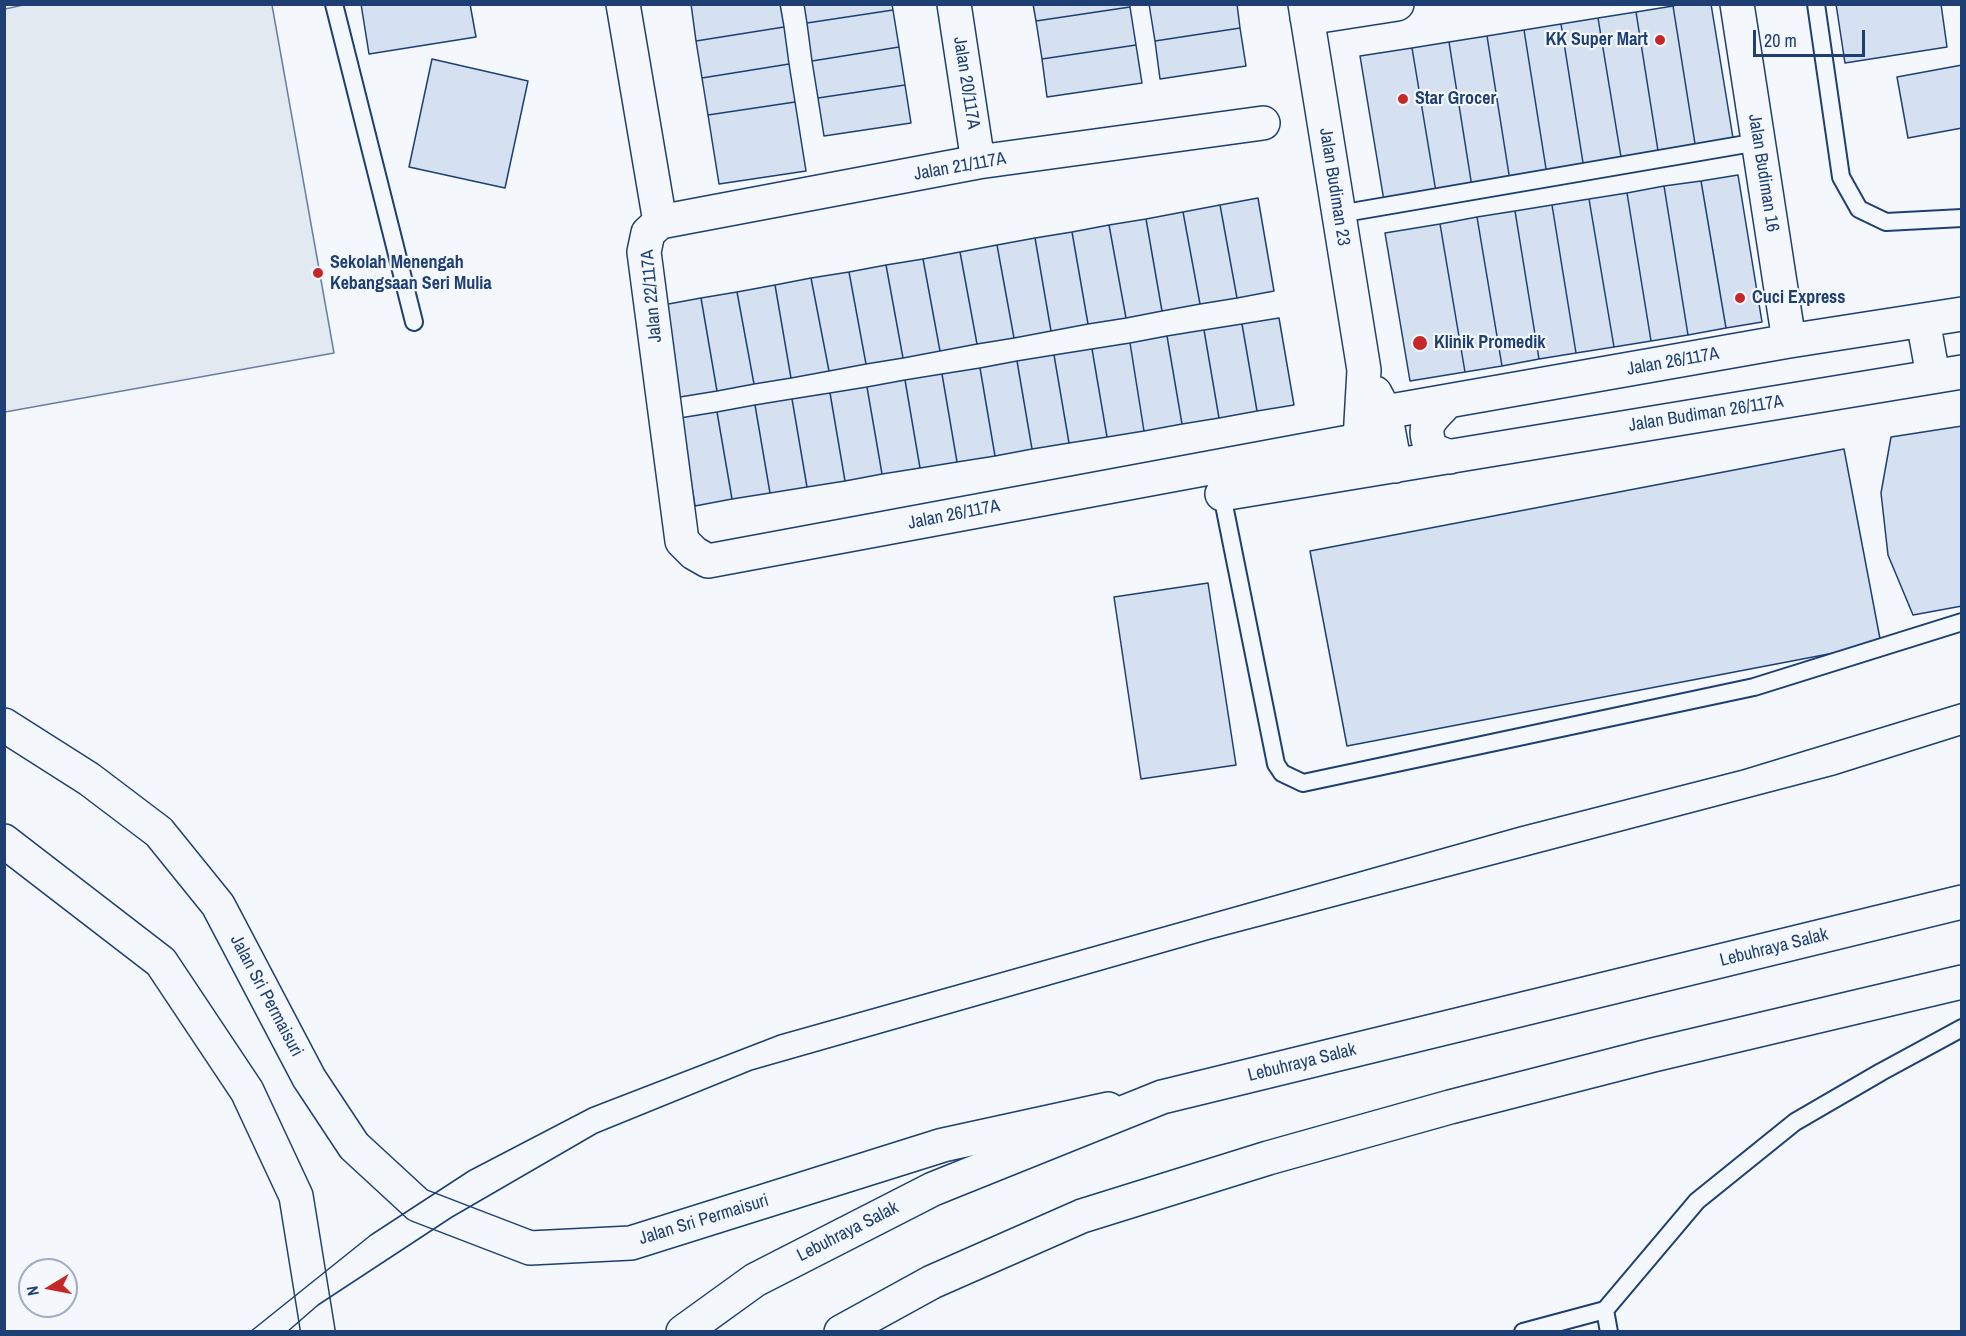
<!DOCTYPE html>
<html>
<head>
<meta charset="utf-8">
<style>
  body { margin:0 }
  #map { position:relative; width:1966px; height:1336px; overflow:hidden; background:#f4f7fb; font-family:"Archivo Narrow",sans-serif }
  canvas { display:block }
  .frame { position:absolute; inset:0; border:6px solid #1d3f73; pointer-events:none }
  .north { position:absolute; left:18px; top:1258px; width:60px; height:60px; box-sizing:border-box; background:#f4f7fb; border:2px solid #9eadc5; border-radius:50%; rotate:260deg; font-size:16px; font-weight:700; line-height:24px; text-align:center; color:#1d3f73 }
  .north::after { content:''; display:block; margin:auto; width:21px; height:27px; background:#c62828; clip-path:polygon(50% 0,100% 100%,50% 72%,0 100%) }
  .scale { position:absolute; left:1753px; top:30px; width:112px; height:27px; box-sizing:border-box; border:3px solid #1d3f73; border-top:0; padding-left:8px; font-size:18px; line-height:21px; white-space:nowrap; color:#1d3f73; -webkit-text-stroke:4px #f4f7fb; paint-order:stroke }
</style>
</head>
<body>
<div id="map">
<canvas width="1966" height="1336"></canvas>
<div class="frame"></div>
<div class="north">N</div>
<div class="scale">20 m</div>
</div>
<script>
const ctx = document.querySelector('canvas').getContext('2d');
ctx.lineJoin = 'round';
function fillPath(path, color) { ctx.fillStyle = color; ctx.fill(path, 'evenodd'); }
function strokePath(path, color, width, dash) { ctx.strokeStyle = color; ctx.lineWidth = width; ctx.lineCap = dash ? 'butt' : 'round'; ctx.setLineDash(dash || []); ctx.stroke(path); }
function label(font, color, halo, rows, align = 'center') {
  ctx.font = font + ' "Archivo Narrow",sans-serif'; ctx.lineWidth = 4.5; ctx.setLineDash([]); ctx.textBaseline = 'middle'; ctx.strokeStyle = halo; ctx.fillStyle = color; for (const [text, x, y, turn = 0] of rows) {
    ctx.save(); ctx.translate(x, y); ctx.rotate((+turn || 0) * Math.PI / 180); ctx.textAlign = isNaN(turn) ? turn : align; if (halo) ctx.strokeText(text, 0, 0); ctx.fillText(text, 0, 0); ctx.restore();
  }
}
const green = new Path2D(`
  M28,4L272,5L334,353L5,412V9Z`);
fillPath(green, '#e3e9f0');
strokePath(green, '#687fa3', 1.5);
const building = new Path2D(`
  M361,4H470L476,37L369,54Z
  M691,4H780L784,27L696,41Z
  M804,4H892L893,10L807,23Z
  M1033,4H1130V7L1036,21Z
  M1149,4H1237L1240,28L1155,41Z
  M1680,4H1711L1734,144L1696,150L1673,6Z
  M1836,4H1941L1947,47L1845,63Z
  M1673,6L1696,150L1659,157L1636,12Z
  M1130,7L1136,45L1042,59L1036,21Z
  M893,10L899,47L812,61L807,23Z
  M1636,12L1659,157L1622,163L1598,18Z
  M1598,18L1622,163L1584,169L1561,24Z
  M1561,24L1584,169L1547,175L1524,30Z
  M784,27L789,64L702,78L696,41Z
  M1240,28L1246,66L1160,79L1155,41Z
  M1524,30L1547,175L1510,181L1487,36Z
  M1487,36L1510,181L1472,187L1449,42Z
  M1449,42L1472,187L1436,192L1412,48Z
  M1136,45L1142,83L1047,97L1042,59Z
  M899,47L905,85L818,98L812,61Z
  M1412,48L1436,192L1384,201L1360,56Z
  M432,59L528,81L505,188L409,167Z
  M789,64L795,102L708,115L702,78Z
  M1962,65V128L1908,138L1897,77Z
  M905,85L911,123L824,136L818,98Z
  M795,102L806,171L719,184L708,115Z
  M1738,175L1762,322L1726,328L1701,181Z
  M1701,181L1726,328L1688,335L1664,186Z
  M1664,186L1688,335L1651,341L1627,193Z
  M1627,193L1651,341L1614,347L1589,199Z
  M1258,198L1274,291L1237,298L1220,205Z
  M1589,199L1614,347L1576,353L1552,205Z
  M1220,205L1237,298L1200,304L1183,212Z
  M1552,205L1576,353L1539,359L1515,211Z
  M1515,211L1539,359L1502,366L1477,217Z
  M1183,212L1200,304L1162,311L1146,219Z
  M1477,217L1502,366L1465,372L1440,224Z
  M1146,219L1162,311L1126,318L1109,225Z
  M1440,224L1465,372L1410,381L1385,233Z
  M1109,225L1126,318L1088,324L1072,232Z
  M1072,232L1088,324L1051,331L1035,238Z
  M1035,238L1051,331L1014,338L997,245Z
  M997,245L1014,338L977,344L960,252Z
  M960,252L977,344L940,351L923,259Z
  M923,259L940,351L903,358L886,265Z
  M886,265L903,358L866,364L849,272Z
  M849,272L866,364L829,371L811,278Z
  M811,278L829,371L791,378L775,285Z
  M775,285L791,378L754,384L737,292Z
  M737,292L754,384L717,391L701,298Z
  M701,298L717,391L680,397L663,305Z
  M1279,318L1294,405L1257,411L1242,324Z
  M1242,324L1257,411L1219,418L1204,330Z
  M1204,330L1219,418L1182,424L1167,336Z
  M1167,336L1182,424L1144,431L1130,343Z
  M1130,343L1144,431L1107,437L1092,349Z
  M1092,349L1107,437L1069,443L1054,355Z
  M1054,355L1069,443L1032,449L1017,361Z
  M1017,361L1032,449L995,456L980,368Z
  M980,368L995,456L957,462L942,374Z
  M942,374L957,462L920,468L905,380Z
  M905,380L920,468L882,474L867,387Z
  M867,387L882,474L845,481L830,393Z
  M830,393L845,481L807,487L792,399Z
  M792,399L807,487L770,493L755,405Z
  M755,405L770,493L732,499L717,412Z
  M717,412L732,499L695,506L680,418Z
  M1962,426V606L1913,615L1888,555L1881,493L1891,437Z
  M1844,449L1881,644L1347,746L1310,551Z
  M1208,583L1236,765L1141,779L1114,597Z`);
fillPath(building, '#d5e0f0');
strokePath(building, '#1d3f73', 1.5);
const service = new Path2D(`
  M334,4L414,322
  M1816,4L1841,177L1859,209L1886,222L1962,218
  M1339,214L1758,142
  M1221,490L1276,764L1282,773L1303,783L1754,687L1962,622
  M1605,1310L1609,1332
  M1523,1332L1605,1310L1697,1201L1795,1122L1881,1072L1962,1028`);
const minor = new Path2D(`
  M623,4L660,222
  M954,4L978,162
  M1305,4L1364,370L1360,440L1362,454
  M1737,4L1789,341
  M1307,18L1397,4
  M660,222L648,233L644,252L682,541L694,553L708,561L1360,440
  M660,222L978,162L1263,123
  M1923,320L1933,376
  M1375,393L1385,412L1395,466
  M1448,401C1431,419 1420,424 1432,450L1450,457
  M1385,412L1789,341L1962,314
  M1222,494L1962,372`);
const secondary = new Path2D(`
  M4,725L89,779L159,832L218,905L309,1078L354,1146L418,1205L530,1248L631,1243L943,1145L1108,1109
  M4,841L161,962L247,1091L296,1196L318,1332`);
const trunk = new Path2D(`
  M683,1332L755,1280L933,1189L1162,1097L1962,902
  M841,1332L932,1282L1082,1216L1268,1158L1450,1107L1653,1055L1962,982`);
strokePath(service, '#1d3f73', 20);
strokePath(minor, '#1d3f73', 36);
strokePath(secondary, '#1d3f73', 36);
strokePath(trunk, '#1d3f73', 36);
strokePath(service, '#f4f7fb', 16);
strokePath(minor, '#f4f7fb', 33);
strokePath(secondary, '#f4f7fb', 33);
strokePath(trunk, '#f4f7fb', 33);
strokePath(new Path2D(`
  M250,1332L371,1235L469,1171L590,1108L779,1035L1519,827L1742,770L1962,703
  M287,1332L318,1305L452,1217L597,1133L752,1070L1211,939L1835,775L1962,735`), '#1d3f73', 1.5);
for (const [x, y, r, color] of [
  [1660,40,6,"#c62828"],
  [1403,99,6,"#c62828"],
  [318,273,6,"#c62828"],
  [1740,298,6,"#c62828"],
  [1420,343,8,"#c62828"]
]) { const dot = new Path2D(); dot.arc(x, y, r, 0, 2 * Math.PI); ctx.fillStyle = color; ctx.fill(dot); strokePath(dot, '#f4f7fb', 2); }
label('bold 18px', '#1d3f73', '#f4f7fb', [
  ["KK Super Mart",1648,40,"right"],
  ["Star Grocer",1415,99],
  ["Sekolah Menengah",330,263],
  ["Kebangsaan Seri Mulia",330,284],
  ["Cuci Express",1752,298],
  ["Klinik Promedik",1434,343]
], 'left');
label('18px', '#1d3f73', '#f4f7fb', [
  ["Jalan 20/117A",966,83,81],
  ["Jalan 21/117A",960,167,-10],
  ["Jalan Budiman 16",1763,173,81],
  ["Jalan Budiman 23",1334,187,81],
  ["Jalan 22/117A",652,296,-95],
  ["Jalan 26/117A",1673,362,-10],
  ["Jalan Budiman 26/117A",1706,414,-9],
  ["Jalan 26/117A",954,515,-11],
  ["Lebuhraya Salak",1774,948,-14],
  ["Jalan Sri Permaisuri",266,996,62],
  ["Lebuhraya Salak",1302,1063,-14],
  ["Jalan Sri Permaisuri",704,1220,-17],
  ["Lebuhraya Salak",848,1232,-27]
]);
</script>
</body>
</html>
